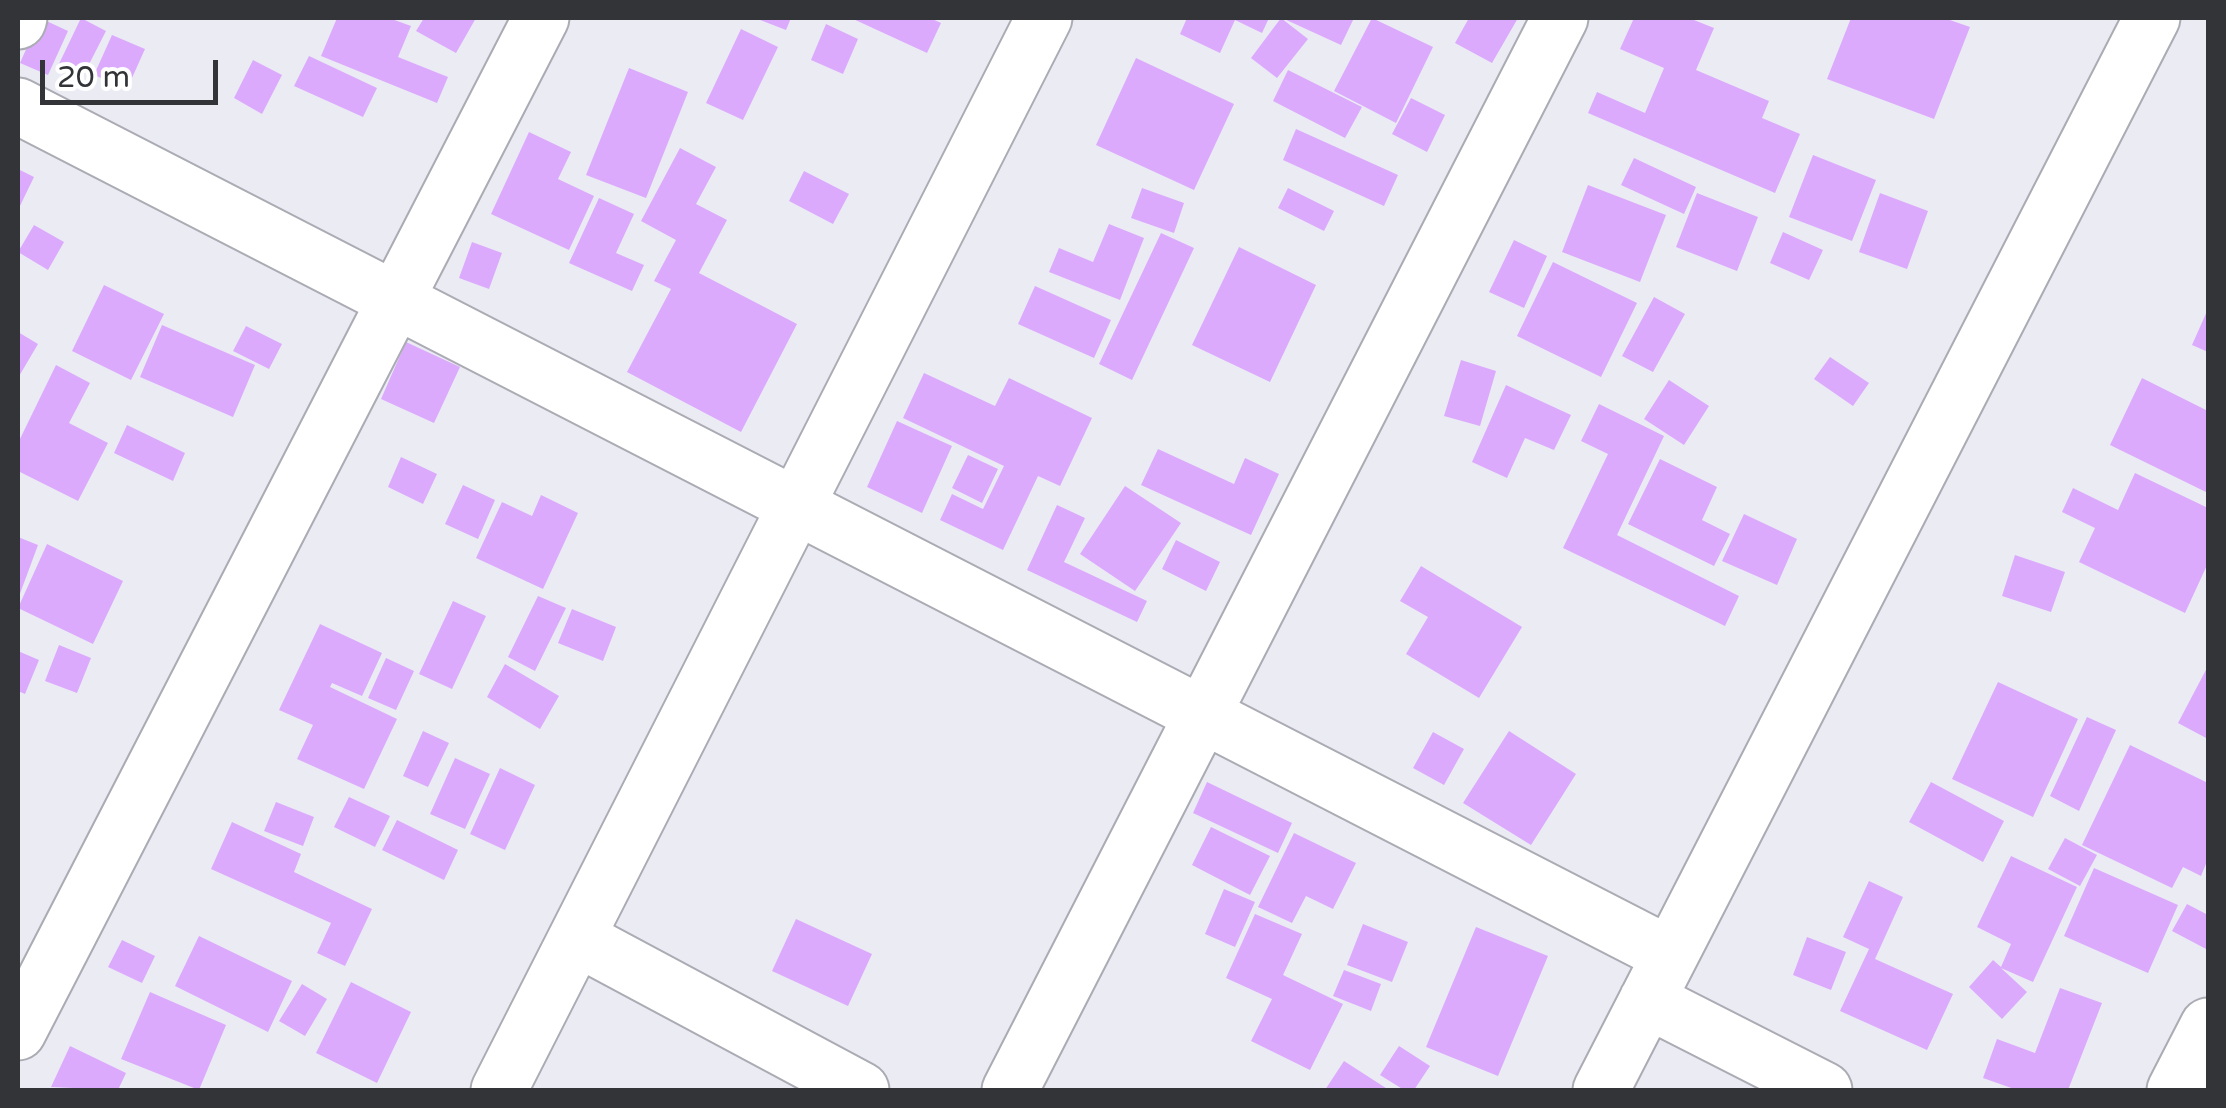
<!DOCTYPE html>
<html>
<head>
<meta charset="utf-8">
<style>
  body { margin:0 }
  #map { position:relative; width:2226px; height:1108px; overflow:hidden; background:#ebebf4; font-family:"Varela Round",sans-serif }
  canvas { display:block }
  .frame { position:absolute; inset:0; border:20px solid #333437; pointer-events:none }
  .scale { position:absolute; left:40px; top:60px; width:178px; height:45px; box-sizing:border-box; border:5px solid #333437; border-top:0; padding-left:12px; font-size:30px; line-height:35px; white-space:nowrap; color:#333437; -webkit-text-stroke:8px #fff; paint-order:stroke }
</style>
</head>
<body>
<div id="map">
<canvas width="2226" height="1108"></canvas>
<div class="frame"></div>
<div class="scale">20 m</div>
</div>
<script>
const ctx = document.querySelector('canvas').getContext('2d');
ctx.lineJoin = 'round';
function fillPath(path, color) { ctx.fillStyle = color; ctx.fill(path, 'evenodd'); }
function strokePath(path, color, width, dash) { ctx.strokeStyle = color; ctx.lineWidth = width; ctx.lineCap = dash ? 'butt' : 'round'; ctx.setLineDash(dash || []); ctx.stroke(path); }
fillPath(new Path2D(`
  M40,18L68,31L48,75L20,63Z
  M81,18L106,31L81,80L57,68Z
  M337,18H389L411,26L398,57L448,77L437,103L321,56Z
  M424,18H476L456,53L416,31Z
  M755,18H791L786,30Z
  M851,18H930L941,23L927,53Z
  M1187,18H1269L1262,33L1235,20L1220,53L1180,34Z
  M1281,18L1308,39L1277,78L1251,58Z
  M1282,18H1354L1341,45Z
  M1372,18L1433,47L1396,123L1334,91Z
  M1469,18H1518L1492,63L1455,43Z
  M1634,18H1689L1714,28L1696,70L1769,101L1762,118L1800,134L1775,193L1588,113L1597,92L1645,113L1664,68L1620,49Z
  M1851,18H1944L1970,27L1934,119L1827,79Z
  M826,24L858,39L843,74L811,60Z
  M741,29L778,47L743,120L706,103Z
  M112,35L145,49L127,89L94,75Z
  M309,56L377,88L363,117L294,86Z
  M1136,58L1234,104L1194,190L1096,145Z
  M253,60L282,75L262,114L234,98Z
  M629,68L688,92L646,198L586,175Z
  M1288,70L1362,107L1345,138L1273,101Z
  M1411,98L1445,115L1427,152L1392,134Z
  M1296,129L1398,175L1384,206L1283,160Z
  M529,132L571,152L558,179L594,196L569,250L491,214Z
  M680,148L716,167L696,204L727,220L699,273L797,324L741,432L627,372L671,289L654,281L676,240L641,221Z
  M1813,155L1876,180L1852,241L1789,217Z
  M1634,158L1696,187L1684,214L1621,185Z
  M18,169L34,177L18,210Z
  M804,171L849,194L833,224L789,201Z
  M1588,185L1666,215L1640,282L1562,252Z
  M1142,188L1184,203L1174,233L1131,218Z
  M1288,188L1334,211L1324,231L1278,208Z
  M1697,193L1758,217L1737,271L1676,247Z
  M1880,193L1928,211L1907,269L1859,252Z
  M599,198L634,214L616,253L644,265L632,291L569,263Z
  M1109,224L1144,238L1120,300L1049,272L1059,248L1093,262Z
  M34,225L64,242L48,270L18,252Z
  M1783,232L1823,250L1809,280L1770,263Z
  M1161,233L1194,248L1132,380L1099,364Z
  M1514,240L1547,256L1524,308L1489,292Z
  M472,242L502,253L489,289L459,278Z
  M1239,247L1316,285L1270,382L1192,345Z
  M1553,262L1637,303L1601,377L1517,336Z
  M104,285L164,314L131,380L72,351Z
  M1035,286L1111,320L1094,358L1018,324Z
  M1654,297L1685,314L1653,372L1622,356Z
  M2208,309V352L2192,345Z
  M162,325L255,365L233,417L140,377Z
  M246,326L282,344L269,369L233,351Z
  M18,332L38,344L18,378Z
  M406,342L460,367L434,423L381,399Z
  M1830,357L1869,383L1853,406L1814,379Z
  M1461,360L1496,371L1480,426L1444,416Z
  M56,365L90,383L69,423L108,443L78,501L18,471V443Z
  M924,373L995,406L1009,378L1092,418L1060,486L1038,476L1003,550L940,520L952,494L983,509L1004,466L903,418Z
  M2142,378L2208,411V493L2110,445Z
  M1669,380L1709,406L1684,445L1644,419Z
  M1506,385L1571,415L1554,450L1525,438L1507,478L1472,462Z
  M1599,404L1664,436L1617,535L1739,596L1725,626L1563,548L1608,454L1581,441Z
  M897,421L952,446L922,513L867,487Z
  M127,425L185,453L173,481L114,453Z
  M1158,449L1234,484L1245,458L1279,474L1251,535L1141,485Z
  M968,455L998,469L982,503L952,488Z
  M401,457L437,474L423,504L388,487Z
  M1660,459L1717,487L1702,520L1730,534L1714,566L1628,524Z
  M2135,473L2208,508V563L2185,613L2079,562L2095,528L2062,512L2073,488L2118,510Z
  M463,485L495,500L478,539L445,524Z
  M1125,486L1181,523L1135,591L1080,554Z
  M541,495L578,513L543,589L476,558L502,502L532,516Z
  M1057,505L1085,518L1064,562L1147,601L1137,622L1027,570Z
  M1744,514L1797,539L1777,585L1722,561Z
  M18,537L38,545L18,599Z
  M1176,540L1220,562L1206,591L1162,569Z
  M47,544L123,581L93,644L18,608Z
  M2015,555L2065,572L2051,612L2002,596Z
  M1421,566L1522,627L1479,698L1406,654L1428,617L1400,601Z
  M538,596L566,608L535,671L508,657Z
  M453,601L486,616L452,689L419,674Z
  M572,609L616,627L603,661L558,643Z
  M320,624L382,653L362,696L332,683L330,687L397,719L364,789L297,759L313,725L279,710Z
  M59,645L91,658L77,693L45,681Z
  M18,651L39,660L25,694L18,691Z
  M386,658L414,671L396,710L368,698Z
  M505,664L559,696L540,729L487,697Z
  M2208,666V739L2178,723Z
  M1998,682L2078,719L2033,817L1952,779Z
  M2087,717L2116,730L2079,811L2050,796Z
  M423,731L449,743L428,787L403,776Z
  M1509,731L1576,774L1531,845L1463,803Z
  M1433,732L1464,749L1444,785L1413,768Z
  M2130,745L2208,783V859L2201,876L2183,867L2172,888L2082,845Z
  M455,758L490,774L465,829L430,814Z
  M500,768L535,785L505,850L470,834Z
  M1207,782L1292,823L1278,853L1193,813Z
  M1931,782L2004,821L1983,862L1909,822Z
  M349,797L390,816L375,847L334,827Z
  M276,802L314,817L303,846L264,831Z
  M397,820L458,850L444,880L382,850Z
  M232,822L301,854L294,872L372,909L345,966L317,953L331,923L211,869Z
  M1211,827L1270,856L1250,895L1192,865Z
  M1294,833L1356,863L1333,909L1306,896L1292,923L1258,907Z
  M2065,838L2097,855L2080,886L2048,869Z
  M2011,856L2077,887L2033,982L2001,968L2027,992L2002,1019L1969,987L1993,960L2001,967L2011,944L1977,927Z
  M2094,868L2178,905L2148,973L2064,936Z
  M1869,881L1903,897L1875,959L1953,994L1927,1050L1840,1011L1869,949L1843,937Z
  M1224,889L1255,902L1235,947L1205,934Z
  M2187,904L2208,915V950L2172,931Z
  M1255,914L1302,934L1283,975L1343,1004L1310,1070L1251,1041L1272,999L1226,978Z
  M796,919L872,954L848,1006L772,971Z
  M1363,924L1408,942L1392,982L1347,965Z
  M1476,927L1548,956L1498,1076L1426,1047Z
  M199,936L292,981L268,1032L175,986Z
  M1807,937L1846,952L1831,990L1793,975Z
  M122,940L155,956L142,983L108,967Z
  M1344,970L1381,984L1371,1011L1333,996Z
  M351,982L411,1012L377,1083L316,1053Z
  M302,984L327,999L305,1036L279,1021Z
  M2060,988L2102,1003L2068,1090H2017L1983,1078L1997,1039L2035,1053Z
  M150,992L226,1025L199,1090L121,1059Z
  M70,1046L126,1073L118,1090L51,1087Z
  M1399,1046L1430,1066L1414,1090H1404L1380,1075Z
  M1344,1061L1389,1090H1325Z`), '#dcaafc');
const minor = new Path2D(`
  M18,21L19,18
  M18,106L1670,955
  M577,938L861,1090
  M1647,1000L1824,1090
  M18,1032L541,18
  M499,1090L1044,18
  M1010,1090L1560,18
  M1601,1090L2152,18
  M2175,1090L2208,1026`);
strokePath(minor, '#aaabb3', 59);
strokePath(minor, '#fff', 55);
</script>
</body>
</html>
